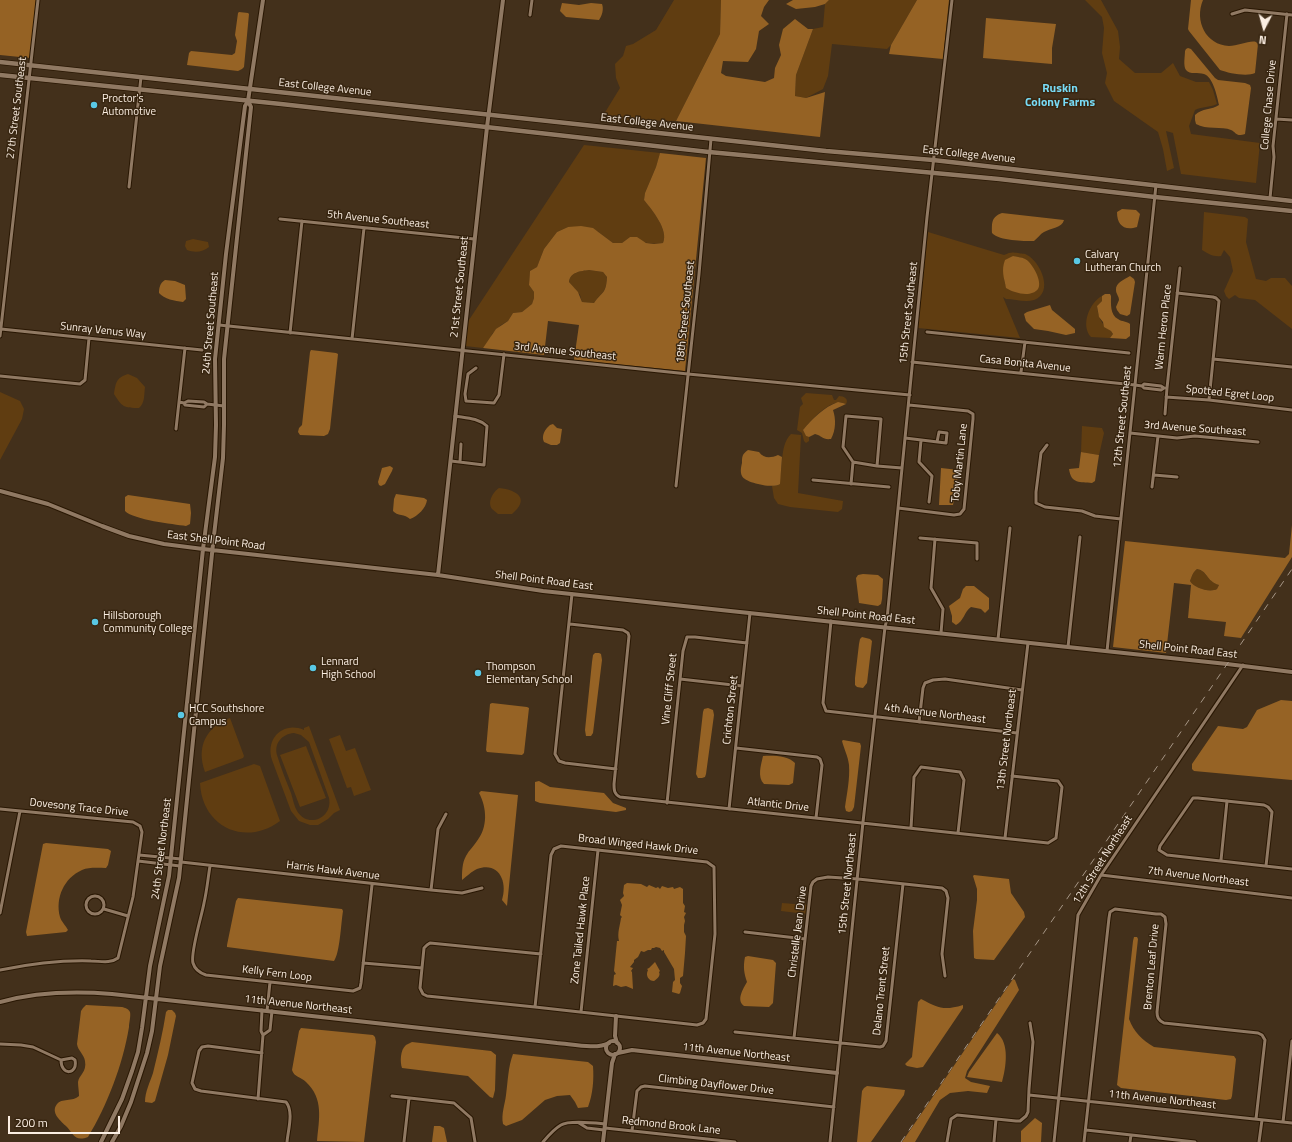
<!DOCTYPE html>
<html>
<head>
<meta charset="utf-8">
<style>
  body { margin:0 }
  #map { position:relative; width:1292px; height:1142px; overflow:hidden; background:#43301b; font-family:"Titillium Web",sans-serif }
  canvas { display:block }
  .north { position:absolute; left:1244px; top:8px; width:40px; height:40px; -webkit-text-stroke:3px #382611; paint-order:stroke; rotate:186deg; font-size:11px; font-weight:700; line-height:16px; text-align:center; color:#fbeee2 }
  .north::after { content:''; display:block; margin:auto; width:14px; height:18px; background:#fbeee2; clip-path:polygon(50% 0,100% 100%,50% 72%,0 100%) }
  .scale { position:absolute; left:8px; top:1116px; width:112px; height:18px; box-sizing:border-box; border:2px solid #fbeee2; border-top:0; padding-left:5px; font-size:12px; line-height:14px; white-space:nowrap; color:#fbeee2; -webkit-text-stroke:3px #382611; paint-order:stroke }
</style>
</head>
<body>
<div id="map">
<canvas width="1292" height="1142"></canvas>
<div class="north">N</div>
<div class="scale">200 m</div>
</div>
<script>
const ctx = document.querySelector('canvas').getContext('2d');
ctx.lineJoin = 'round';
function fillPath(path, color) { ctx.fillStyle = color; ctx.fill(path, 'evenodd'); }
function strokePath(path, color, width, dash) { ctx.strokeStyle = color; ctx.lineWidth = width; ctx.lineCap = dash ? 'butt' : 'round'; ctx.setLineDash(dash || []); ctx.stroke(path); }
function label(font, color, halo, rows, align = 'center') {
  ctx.font = font + ' "Titillium Web",sans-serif'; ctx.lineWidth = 3; ctx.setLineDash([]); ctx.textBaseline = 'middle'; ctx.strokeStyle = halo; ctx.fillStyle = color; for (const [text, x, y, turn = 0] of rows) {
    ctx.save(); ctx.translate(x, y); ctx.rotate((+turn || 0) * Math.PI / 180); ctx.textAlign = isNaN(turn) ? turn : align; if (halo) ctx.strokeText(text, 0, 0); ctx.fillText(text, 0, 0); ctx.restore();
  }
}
fillPath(new Path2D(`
  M674,0H721L720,34L676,121L601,119L620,88L616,78L615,64L623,56L626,46L633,44L656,30Z
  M829,0H917L891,45L887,49L832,44L828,76L823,89L806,98L795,96L796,75L813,29L823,27L825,4Z
  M1085,0H1101L1118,31L1120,47L1119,59L1135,73H1161L1173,63L1180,76L1196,82H1209L1213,90L1217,104C1209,108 1203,106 1195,110L1189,126L1191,134L1260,143L1256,183L1181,174L1173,133L1166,131L1174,168L1167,171L1163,149L1158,132L1114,101L1105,83L1107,73L1102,53L1104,28L1102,17Z
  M584,145L660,153L656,167L645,193L644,200C652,210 669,230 663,243C649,245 642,242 630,237L622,243H613L597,231L568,227L557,232L544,249L537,267L530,271L529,285L534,292V298L532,304L522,312L513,313L508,321L501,325L492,334L491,338L483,348L465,346L467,323Z
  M1204,212L1245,217L1248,219L1246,242L1256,279L1266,281L1271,278H1285L1292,286V329L1255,300L1239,298L1235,295L1229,299L1226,296L1224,291L1233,271L1230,257L1224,250L1221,256C1213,257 1209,254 1202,250Z
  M928,232L1004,255C1010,252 1012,252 1018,253C1021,254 1025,253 1027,255C1041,262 1054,293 1034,300C1025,303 1015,299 1006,299L1003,297L1020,338L918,328ZM1013,256L1024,258L1006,286C1001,274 1008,267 1013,256Z
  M193,239L208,242L209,247C203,252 195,253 187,250L185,246L186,241Z
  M589,270L603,272L607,277C606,294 602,291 594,303L582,302L580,295L569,282C570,272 581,271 589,270Z
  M1102,296V301L1097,306C1098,314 1100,322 1106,327C1109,330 1111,330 1113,334L1110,338L1091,337C1080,325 1090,302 1102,296Z
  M128,374L137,378L145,387C144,395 145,403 139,408C124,408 122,407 114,394C116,382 116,378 128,374Z
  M0,392L20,401L24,409L22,419L0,460Z
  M806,393L832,395L834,400H836L839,396C844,396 849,399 846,404C832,396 811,420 803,430L806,436L809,437V441L806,443L804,441L802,433L797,430L800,407L803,404L801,398Z
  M1082,426L1102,428L1104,433L1099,455L1081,452Z
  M791,434L801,435L798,493L843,501L842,509L838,512L790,507L778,504L774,498L772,486H777C785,471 778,447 791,434Z
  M499,488C518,490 530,499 512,514H498C496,512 494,511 492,509C487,502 493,492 499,488Z
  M1197,569C1207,571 1207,581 1219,585L1217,589C1210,593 1194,588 1190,581C1192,576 1193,572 1197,569Z
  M230,718L244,756L243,758L205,772C196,747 206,727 230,718Z
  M309,726L340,810L334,813L328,819L318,825H310L299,821L291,811L272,760C265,739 283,721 304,730V728ZM294,733L301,735L309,742L329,798C333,818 308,829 297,811C294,806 293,799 291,793C286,781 281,768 277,755C274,743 282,734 294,733Z
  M340,735L346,751L355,748L371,790L354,796L351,787L347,788L329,739Z
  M306,746L326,798L300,807L280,755Z
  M254,764L260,766L280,821C245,847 202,827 200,783Z
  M782,903L807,905L806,914L781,911Z`), '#603d11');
fillPath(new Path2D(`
  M0,0H36L30,58L0,55Z
  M721,0H769L764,7L761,16L769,24L759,31L756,49L748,62L723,61L721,73L726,76L765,82L774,78L775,68L781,55L779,45L783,29L795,19L808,29H813L796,75L795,96L806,98L825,92L820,137L676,121L720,34Z
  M793,0H829L825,4L815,7L796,9L786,4Z
  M917,0H949L943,59L889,54L891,45Z
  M660,153L706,158L685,371L574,360L579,325L548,321L544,355L483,348L496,329L508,321L513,313L522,312L532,304L534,298V292L529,285L530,271L537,267L544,249L557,232L568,227L581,226L593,228L613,243H622L630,237H637L646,243L654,244L663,243C669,230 652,210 644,200L645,193L656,167ZM589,270L603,272L607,277C606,295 602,291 594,303L582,302L578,292L569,282C570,272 581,271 589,270Z
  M1292,525V557L1241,638L1224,636L1226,622L1188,618L1191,585L1174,583L1166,653L1113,647L1125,541L1285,558L1289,554ZM1197,569C1208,571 1206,581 1219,585L1217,589C1210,593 1194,588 1190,581C1192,576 1193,572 1197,569Z
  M1013,979L1015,980L1019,990L982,1048L967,1071L965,1078L971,1082L990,1086L987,1093L968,1091L950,1093L940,1100L915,1142H902Z`), '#956224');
fillPath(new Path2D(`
  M1191,0H1203C1194,21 1206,45 1229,46C1238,46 1250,40 1256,42L1258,44L1255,73C1247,77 1228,73 1220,70L1189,31L1188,29Z
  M562,3L579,5L591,3L602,4C604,9 602,16 599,20L566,17L560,11Z
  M239,12L248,13L249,14L244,67L242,69L238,71L187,65L189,53L191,51L232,55L235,53L237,41L235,35L238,13Z
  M986,18L1056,24L1052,48V64L983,58Z
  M1188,48L1191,49L1215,78L1218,80L1245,83L1250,85L1251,88L1245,134C1236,137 1237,133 1231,130C1222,126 1206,130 1196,124L1195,120V115C1202,108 1212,110 1219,105C1217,96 1213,77 1204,74C1198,72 1190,75 1186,70C1183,66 1185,56 1185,51L1186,49Z
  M1122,209L1136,210L1140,214L1137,227C1124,231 1117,225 1117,212Z
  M1002,213L1064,220C1062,228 1051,228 1044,232C1040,234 1038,238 1034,241C1023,241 1000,241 992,233C992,223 991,217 1002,213Z
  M1013,256C1017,257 1022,257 1025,259C1032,262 1043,282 1038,289C1031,298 1014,293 1006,288C1004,278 1001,270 1005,260Z
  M1130,276L1134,279L1135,282L1130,314L1127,316L1120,314L1117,310L1116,307L1119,300C1119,296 1116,294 1116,290C1115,283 1125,279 1130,276Z
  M165,280L175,281L185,285L186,299L183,302C175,301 164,299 159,293C159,288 160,283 165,280Z
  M1105,294H1110L1111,296C1111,304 1110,315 1118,319C1122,322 1127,321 1130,324V336L1126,339L1110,338L1113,334L1111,331L1104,327L1103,322L1099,317L1097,306L1102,301V296Z
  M1050,305L1052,310L1075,329V333L1066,335L1048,331L1034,329L1026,321L1024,314L1027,312Z
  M311,350L336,353L338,354L330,429L328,434L324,436L300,435L298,432L299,428L302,425L310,352Z
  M838,402L843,403L846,404L833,410C836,419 836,430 831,439C822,440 823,436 815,434L809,437L806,436L803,430C813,418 824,407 838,402Z
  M553,424L557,428L562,429L560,443L557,445H551L544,442C541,436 545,429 550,425Z
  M748,450L759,452C764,459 771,458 778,455L782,457L780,484C774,489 745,483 742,476C740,472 741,467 742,463C742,457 742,454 748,450Z
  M1081,452L1099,455L1095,481L1092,483C1080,482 1071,484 1069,469L1079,468Z
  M390,466L393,468L392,471L385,484L381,486L379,485L378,482L382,468Z
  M941,468L959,470L953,505H939Z
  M396,494L424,498L427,500C426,508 418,516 410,519C405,514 397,516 393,511L394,499Z
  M128,495L190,504L191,513L190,524L186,526C173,524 134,520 125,511V497Z
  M863,574L878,575L883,579L882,599L881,604L878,606L859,603L856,578L858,575Z
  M966,586H974L989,598V609L985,613L981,609L971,607C964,612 964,621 956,625L952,622V616L949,606L960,598L963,589Z
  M862,637L870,639L872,641L867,683L863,688L857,687L855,685V678L859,644L860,639Z
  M595,653H599L601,654L602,660L593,733L591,736H586L585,730L592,662L593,655Z
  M1281,700L1292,701V780L1194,771L1192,769V764L1218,726L1243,729L1247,727L1257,710Z
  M492,703L527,707L529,708L524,753L522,755L487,752L486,750L490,704Z
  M708,708L713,710L714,715L706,774L705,777L702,778H698L696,774L703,712L704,709Z
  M843,740L860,743L861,746L854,807L852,811L849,812L846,811L845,807C847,793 850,779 849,765C848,756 844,749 842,741Z
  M763,756C773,755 789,756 795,763L793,783L789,785L764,784C757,777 761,765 763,756Z
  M539,781L550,787L604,793L613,803L626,808V810L616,812L540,803L535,801V782Z
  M481,791L518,795L507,906L502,900C508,882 499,861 477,869C472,871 466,877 462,880C462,872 462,863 466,856C469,850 474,846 477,841C488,827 487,808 479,793Z
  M46,843L108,849L111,851L108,865L106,868C98,868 89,867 82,870C64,878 55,898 60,917C61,921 66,926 68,930L66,932L27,936L26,932L43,844Z
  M974,875L1009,879L1011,893L1024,912L1025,917L994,960L976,959L974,958L973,931L977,900V889L973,876Z
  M627,883L641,884L647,887L649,885L656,888L658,887L660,889L662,886L668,888L673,887L674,889L680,887L683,889V903L685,906L684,912L686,913L684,917L685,921L684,925V932L686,936L685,953L683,976L680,978V983L682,986L680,993L679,994L672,992L673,982L675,980L674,969L664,952V950L662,951L660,948L656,947L654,948H652L651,950H648L644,952L641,951L638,957L634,960V962L630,967L633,968L631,971L632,972L633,989L626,986L621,987L616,985L613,986L614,975L616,974L614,971L617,941H619C617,933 620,926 621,918L622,917L620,915L622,905L620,900L624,896L623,893L624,885Z
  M238,898L342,909L343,911C341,923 340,953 334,961L227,947V945L236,901Z
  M1134,937H1137L1138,939L1129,1019C1134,1032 1142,1040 1154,1047L1234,1056L1236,1059L1232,1096L1231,1099L1226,1100L1121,1088L1117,1085L1133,941Z
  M748,956L773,960L776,963L773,1003L769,1007L744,1006C736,1000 743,989 747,982C744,973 743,967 745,957Z
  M655,962L660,971L659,972C661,976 657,979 654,981C649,981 645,976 648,970L647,969L649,968Z
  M921,999C939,1008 943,1011 963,1005V1008L923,1067L917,1068L907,1066L905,1064L912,1057L918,1002Z
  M86,1005L122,1007C125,1008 128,1008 130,1012C131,1016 129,1023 129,1027C123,1064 107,1106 88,1137C75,1142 73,1134 67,1127C61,1121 50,1113 57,1104C61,1098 73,1102 79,1096C79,1092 78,1086 78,1082C79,1075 87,1072 85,1061C84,1054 78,1051 77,1044L81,1011L83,1008Z
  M168,1010H172L175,1013L176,1016L168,1055L155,1101L152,1103L145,1102C145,1092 150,1082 153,1073C158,1052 163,1032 166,1012Z
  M301,1028L373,1035L375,1037L376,1042L364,1142L317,1141C319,1119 324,1099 306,1082C301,1077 294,1077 292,1070L299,1031Z
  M997,1033C1010,1043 1006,1068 1002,1082L967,1077L969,1072Z
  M412,1042L491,1051L496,1055L495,1090L493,1098L490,1097L468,1076L402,1068C400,1062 400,1050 406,1045C408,1044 410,1043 412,1042Z
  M513,1054L588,1062L593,1066C594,1079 593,1094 588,1107L578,1108L575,1102L570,1095L557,1096L545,1100L522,1120L506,1126L503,1124C501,1114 505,1104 506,1095C508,1081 508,1067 513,1054Z
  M867,1086L905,1090L904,1095L871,1142H857L862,1091L864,1088Z
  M1035,1118L1042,1123L1041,1142H1021V1131Z
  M434,1126H440L444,1128L447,1142H432Z`), '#966325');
const minor = new Path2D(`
  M1232,14L1245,10L1292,15
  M530,15L532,0
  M1276,119L1292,120
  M129,187L141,77
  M1270,198L1274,157L1273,146L1287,14
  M280,219L474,239
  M1177,293L1213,297L1216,298L1219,301L1209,400
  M219,325L688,374L910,395
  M1,329L202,350
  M927,332L1129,353
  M290,333L302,221
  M0,336L38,0
  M352,339L364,228
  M1213,359L1292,367
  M912,362L1135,385L1142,386L1144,384L1161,386L1164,388L1161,390L1144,388L1142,386
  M476,368L468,374L465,394L466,401L494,403L499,395L504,354
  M1021,372L1025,342
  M0,376L80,384L85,380L89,338
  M1167,388L1180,268
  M1166,397L1209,400L1292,410
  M179,402L184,403L188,401L204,402L207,404L224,406
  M184,403L185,405L204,407L207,404
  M1165,414L1167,388H1166
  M176,429L185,348
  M1130,433L1177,438L1195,436L1258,442
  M905,438L946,443L947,433L939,432L937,442
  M921,440L919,462L932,476L929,502
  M1047,445L1041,453L1036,492V503L1045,507L1082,511L1095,516L1121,519
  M451,461L484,465L487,426C478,418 467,418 455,416
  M460,462L461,444
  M877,466L881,419L846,416L843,447L853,462L877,466L902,468
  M1154,475L1177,477
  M813,480L889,487
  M851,484L853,462
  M676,486L699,274L711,139
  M1152,487L1158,436
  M898,508L954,515L960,514L964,509L973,419V414L968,411L909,405
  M920,538L977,543V559
  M935,539L931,588L943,609L941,633
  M572,594L555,754L559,761L565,763L616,769
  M831,621L823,703L826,711L1017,733
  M570,624L623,630L628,633L629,636L614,784C614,790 614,794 620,797L1048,843L1056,838L1062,787L1058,781L1012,776
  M998,639L1010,528
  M1068,647L1080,537
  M1107,651L1156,185
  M680,679L742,686
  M919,722L923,688L925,683L933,680L945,679L1022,690
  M736,748L817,757L820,759L822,765L816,818
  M667,803L683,651L687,637H695L747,643
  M0,809L133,822L140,826L142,832L133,897L118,958C110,964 100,961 91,961C60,960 30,964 0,970
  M729,809L750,613
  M911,828L914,777L921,767L960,772L964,780L958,833
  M1005,838L1028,643
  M561,846L707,862L714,867L715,934L706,1019L703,1023L697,1025L535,1007L551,855L554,849Z
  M139,855L181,859
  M1221,860L1227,801
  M138,861L180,866
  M181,862L431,890L462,893L482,888
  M210,866C208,878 207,890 204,903C202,915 190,953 193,963C195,970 200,973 206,975L353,991L360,988L361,983L372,885
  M1266,866L1272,812L1268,807L1264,805L1198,798H1193L1160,846L1159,850L1167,855L1292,869
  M1101,875L1292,898
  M431,890L438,829L446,814
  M86 905a9 9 0 1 1 18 0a9 9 0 1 1-18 0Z
  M104,909L128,916
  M0,913L20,811
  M745,932L805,939
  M363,963L422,968
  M535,1007L427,996L423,994L420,988L424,948L427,945L430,943L541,954
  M267,1011L270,982
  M581,1012L598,850
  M735,1032L880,1047L883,1046L886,1041L903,884
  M263,1035L270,1030L272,1011
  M794,1038L811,886L813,882L817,879L828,877L858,879L942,888L946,891L948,898L942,954L945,976
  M0,1044L21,1045L33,1047L61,1060L72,1058L75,1060C78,1075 61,1076 61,1060
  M262,1053L208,1046L202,1047L199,1051L192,1083L195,1089L201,1091L286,1102C294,1112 288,1130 287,1142
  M1029,1095L1292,1123
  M392,1096L454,1103L471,1118L475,1142
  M258,1099L263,1035L261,1031L262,1010
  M1283,1122L1292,1041
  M579,1123L587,1128L604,1130
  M605,1128L735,1142
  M1086,1130L1195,1142
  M632,1131L637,1091L641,1087L645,1086L834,1107
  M404,1142L409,1098
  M543,1142C548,1136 554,1129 561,1125C569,1120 595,1123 605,1124
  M830,1142L863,822L885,627L887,619L927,217L952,0
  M947,1142L951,1119L957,1115L1016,1121H1020L1026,1116L1028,1112L1029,1089L1033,1042L1030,1023
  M994,1142L996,1119
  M1054,1142L1078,915L1101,875L1243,665
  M1084,1142L1109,918L1110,912L1115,909L1156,914H1161L1165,917L1166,924L1157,1012C1157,1017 1158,1020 1164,1023L1258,1033L1262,1035L1265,1040L1256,1119
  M1130,1142L1131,1135
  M1259,1142L1262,1120`);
const tertiary = new Path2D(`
  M0,491L48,504L102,526L129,536L164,544L203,549L438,575L543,591L1227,664L1292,672
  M438,575L487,127L503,0
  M0,1002C36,992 75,991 112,994L557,1043C571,1044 597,1050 609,1043
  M616,1016L615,1036L617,1043
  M606 1048a7 7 0 1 1 14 0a7 7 0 1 1-14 0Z
  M618,1053L632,1050L837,1073
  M101,1142L122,1099L132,1071L138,1052L142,1028L150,966L169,876L203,549L215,457L216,425L215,359L226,254L245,106L248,101L263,0
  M112,1142L121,1126L131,1102L147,1053L152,1031L160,966L179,878L213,544L223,458L224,425V359L251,107L248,101
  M603,1142L612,1063L615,1054`);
const secondary = new Path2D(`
  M0,62L826,151L933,160L1292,201
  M0,75L281,104L709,152L999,179L1155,197L1292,211`);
strokePath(minor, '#291703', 5);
strokePath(tertiary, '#291703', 6);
strokePath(secondary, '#291703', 6);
strokePath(minor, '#907963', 3);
strokePath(tertiary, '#907963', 4);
strokePath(secondary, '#907963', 4.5);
strokePath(new Path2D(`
  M901,1142L1292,569`), '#a69686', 1, [7, 7]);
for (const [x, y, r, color] of [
  [94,105,4,"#59c8e5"],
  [1077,261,4,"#59c8e5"],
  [95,622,4,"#59c8e5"],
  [313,668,4,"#59c8e5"],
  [478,673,4,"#59c8e5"],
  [181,715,4,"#59c8e5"]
]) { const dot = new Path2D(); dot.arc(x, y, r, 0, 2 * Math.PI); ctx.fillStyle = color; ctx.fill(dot); strokePath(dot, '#382611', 1.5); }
label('11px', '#fbeee2', '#382611', [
  ["East College Avenue",325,88,6],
  ["College Chase Drive",1269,105,-85],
  ["27th Street Southeast",17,108,-83],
  ["East College Avenue",647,123,6],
  ["East College Avenue",969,155,6],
  ["5th Avenue Southeast",378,220,6],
  ["21st Street Southeast",460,287,-84],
  ["18th Street Southeast",686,312,-84],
  ["15th Street Southeast",909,313,-84],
  ["24th Street Southeast",211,323,-85],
  ["Warm Heron Place",1164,327,-84],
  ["Sunray Venus Way",103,331,6],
  ["3rd Avenue Southeast",565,352,6],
  ["Casa Bonita Avenue",1025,364,6],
  ["Spotted Egret Loop",1230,394,6],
  ["12th Street Southeast",1123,417,-84],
  ["3rd Avenue Southeast",1195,429,4],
  ["Toby Martin Lane",960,463,-84],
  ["East Shell Point Road",216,541,7],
  ["Shell Point Road East",544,581,7],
  ["Shell Point Road East",866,616,6],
  ["Shell Point Road East",1188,650,6],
  ["Vine Cliff Street",670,689,-84],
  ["Crichton Street",731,710,-84],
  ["4th Avenue Northeast",935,714,7],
  ["13th Street Northeast",1007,740,-83],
  ["Atlantic Drive",778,805,6],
  ["Dovesong Trace Drive",79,808,6],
  ["Broad Winged Hawk Drive",638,845,6],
  ["24th Street Northeast",162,849,-83],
  ["12th Street Northeast",1103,860,-58],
  ["Harris Hawk Avenue",333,871,7],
  ["7th Avenue Northeast",1198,877,7],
  ["15th Street Northeast",848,884,-84],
  ["Zone Tailed Hawk Place",581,930,-84],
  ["Christelle Jean Drive",798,932,-83],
  ["Brenton Leaf Drive",1152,967,-85],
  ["Kelly Fern Loop",277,974,7],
  ["Delano Trent Street",882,991,-84],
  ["11th Avenue Northeast",298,1005,6],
  ["11th Avenue Northeast",736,1053,6],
  ["Climbing Dayflower Drive",716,1085,6],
  ["11th Avenue Northeast",1162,1100,6],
  ["Redmond Brook Lane",671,1126,6]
]);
label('11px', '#fbeee2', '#382611', [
  ["Proctor's",102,99],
  ["Automotive",102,112],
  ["Calvary",1085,255],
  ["Lutheran Church",1085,268],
  ["Hillsborough",103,616],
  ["Community College",103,629],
  ["Lennard",321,662],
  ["High School",321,675],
  ["Thompson",486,667],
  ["Elementary School",486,680],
  ["HCC Southshore",189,709],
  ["Campus",189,722]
], 'left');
label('bold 12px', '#78dbf6', '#382611', [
  ["Ruskin",1060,89],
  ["Colony Farms",1060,103]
]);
</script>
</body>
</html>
